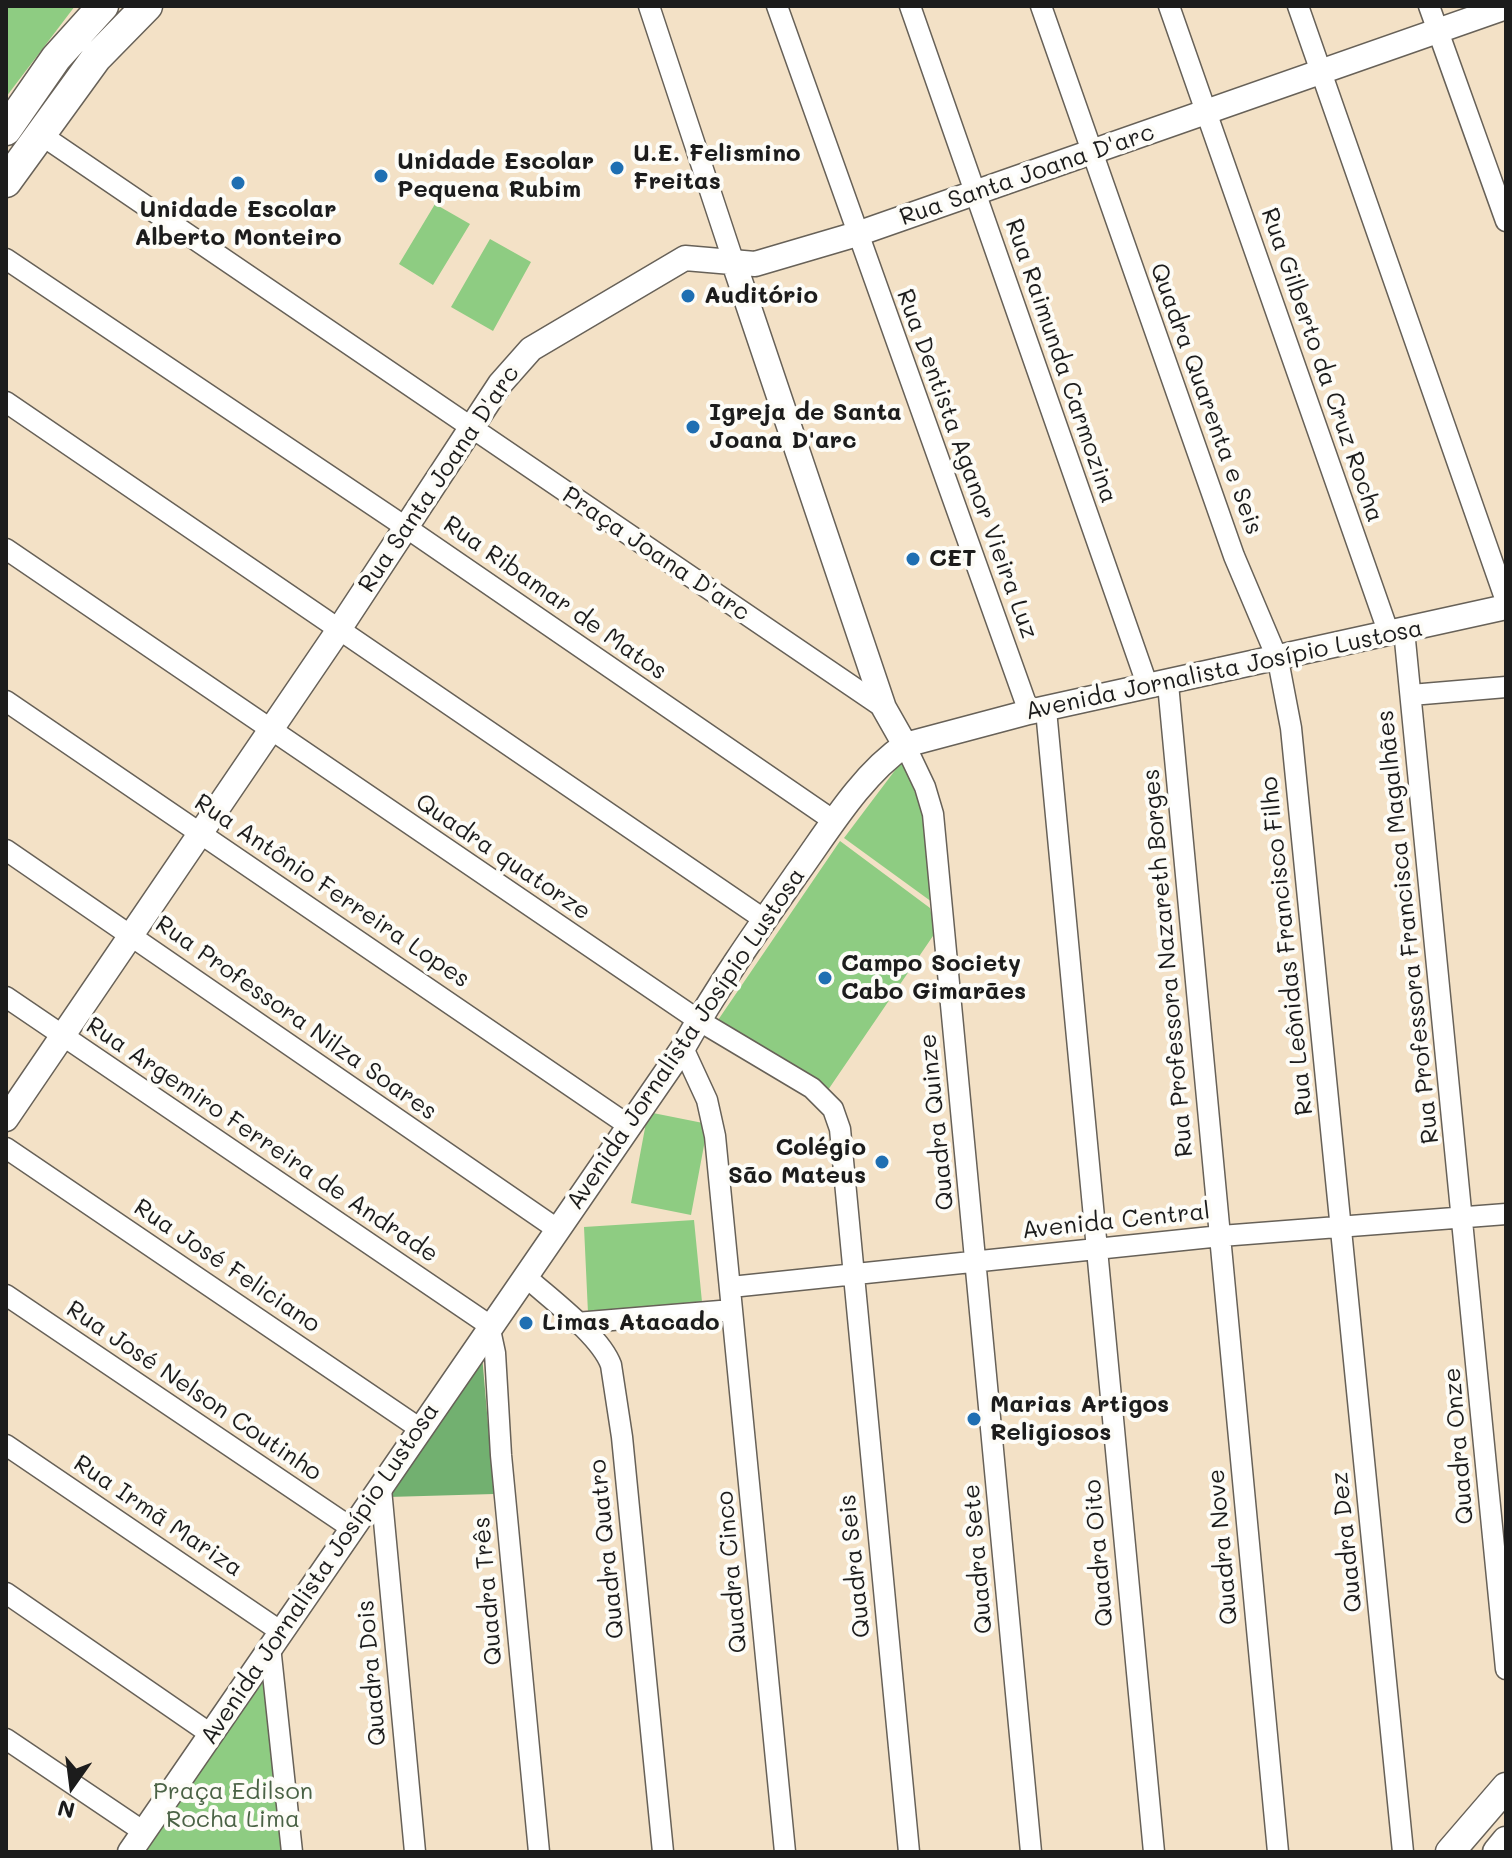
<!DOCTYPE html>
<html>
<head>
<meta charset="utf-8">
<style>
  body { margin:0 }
  #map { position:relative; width:1512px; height:1858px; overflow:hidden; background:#f3e1c6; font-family:Mali,sans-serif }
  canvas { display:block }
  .frame { position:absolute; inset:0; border:8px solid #1c1c1c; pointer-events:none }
  .north { position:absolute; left:32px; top:1746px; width:80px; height:80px; -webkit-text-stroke:6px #fdfcf7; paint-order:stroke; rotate:194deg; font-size:22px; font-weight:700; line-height:32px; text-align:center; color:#1c1c1c }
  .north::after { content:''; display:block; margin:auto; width:28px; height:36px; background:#1c1c1c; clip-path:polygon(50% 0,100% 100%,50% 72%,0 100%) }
</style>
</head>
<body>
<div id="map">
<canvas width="1512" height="1858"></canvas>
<div class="frame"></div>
<div class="north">N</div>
</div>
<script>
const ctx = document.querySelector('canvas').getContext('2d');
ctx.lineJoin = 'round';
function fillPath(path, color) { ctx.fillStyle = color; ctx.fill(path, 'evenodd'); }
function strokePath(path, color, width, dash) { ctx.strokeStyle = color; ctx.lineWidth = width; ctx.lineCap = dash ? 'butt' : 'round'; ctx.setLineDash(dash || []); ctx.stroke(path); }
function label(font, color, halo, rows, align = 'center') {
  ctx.font = font + ' Mali,sans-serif'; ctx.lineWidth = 8; ctx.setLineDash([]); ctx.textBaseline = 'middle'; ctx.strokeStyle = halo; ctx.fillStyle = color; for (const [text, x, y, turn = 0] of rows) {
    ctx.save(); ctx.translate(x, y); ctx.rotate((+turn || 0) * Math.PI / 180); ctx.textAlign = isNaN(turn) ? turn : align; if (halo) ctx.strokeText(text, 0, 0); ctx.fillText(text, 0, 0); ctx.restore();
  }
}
fillPath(new Path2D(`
  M6,6H75L6,97Z
  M435,204L470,224L433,285L399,264Z
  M490,239L531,262L493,331L451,307Z
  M902,761L926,819L932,902L844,838Z
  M840,841L930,908L935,933L828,1090L716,1023Z
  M648,1112L708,1124L691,1215L631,1203Z
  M694,1220L702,1302L588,1313L584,1227Z
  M265,1679L283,1852H145Z`), '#8ecc82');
fillPath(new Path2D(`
  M482,1355L494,1494L388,1497Z`), '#72b070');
const minor = new Path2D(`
  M649,6L734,263
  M777,6L1029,712
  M910,6L1148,687
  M1041,6L1234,556L1278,660L1291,728L1403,1852
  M1169,6L1389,634
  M1298,6L1506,601
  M1429,6L1506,221
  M40,134L884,708
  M6,259L404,526L834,821
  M6,402L765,920
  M6,549L698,1020L812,1088L833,1109L840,1129L909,1852
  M1404,630L1506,1669
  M1168,684L1278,1852
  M1411,695L1506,687
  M6,701L628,1125
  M1046,710L1154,1852
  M905,745L925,787L933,814L1031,1852
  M6,850L557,1229
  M6,997L489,1325L495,1353L501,1455L539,1852
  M683,1048L707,1100L715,1136L785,1852
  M6,1148L419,1428
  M525,1276C549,1298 600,1335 611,1365L622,1437L663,1852
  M731,1287L1221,1236L1506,1214
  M6,1295L353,1529
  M576,1323L732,1310
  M6,1445L280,1631
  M381,1489L415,1852
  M6,1593L212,1735
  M270,1646L292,1852
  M6,1739L144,1832`);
const tertiary = new Path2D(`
  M734,263L884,708L905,745
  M6,1119L338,631L500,384L531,349L685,258L755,264L857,234L1506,7
  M130,1852L683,1048C717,987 758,929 798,872C829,829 861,775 905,745L1029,712L1506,607`);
const secondary = new Path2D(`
  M1450,1852L1506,1787
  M1497,1852L1506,1841`);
const primary = new Path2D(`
  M6,130L56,58L103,6
  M6,182L96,58L147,6`);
strokePath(minor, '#676158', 23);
strokePath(tertiary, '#676158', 27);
strokePath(secondary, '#676158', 31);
strokePath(primary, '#676158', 33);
strokePath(minor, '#fff', 20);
strokePath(tertiary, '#fff', 24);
strokePath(secondary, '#fff', 28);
strokePath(primary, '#fff', 30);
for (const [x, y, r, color] of [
  [617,168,8,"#1f6fb2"],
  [381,176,8,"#1f6fb2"],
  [238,183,8,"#1f6fb2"],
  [688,296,8,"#1f6fb2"],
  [693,427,8,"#1f6fb2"],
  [913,559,8,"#1f6fb2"],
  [825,978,8,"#1f6fb2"],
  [882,1162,8,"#1f6fb2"],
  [526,1323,8,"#1f6fb2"],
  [974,1419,8,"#1f6fb2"]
]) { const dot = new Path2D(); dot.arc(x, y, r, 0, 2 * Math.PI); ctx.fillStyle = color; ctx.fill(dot); strokePath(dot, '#fdfcf7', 3); }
label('bold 24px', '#1c1c1c', '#fdfcf7', [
  ["U.E. Felismino",633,154],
  ["Freitas",633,182],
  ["Unidade Escolar",397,162],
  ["Pequena Rubim",397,190],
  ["Unidade Escolar",238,210,"center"],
  ["Alberto Monteiro",238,238,"center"],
  ["Auditório",704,296],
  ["Igreja de Santa",709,413],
  ["Joana D'arc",709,441],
  ["CET",929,559],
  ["Campo Society",841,964],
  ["Cabo Gimarães",841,992],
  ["Colégio",866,1148,"right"],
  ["São Mateus",866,1176,"right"],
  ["Limas Atacado",542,1323],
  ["Marias Artigos",990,1405],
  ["Religiosos",990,1433]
], 'left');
label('24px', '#1c1c1c', '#fdfcf7', [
  ["Rua Santa Joana D'arc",1027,175,-19],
  ["Rua Raimunda Carmozina",1061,361,71],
  ["Rua Gilberto da Cruz Rocha",1322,365,71],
  ["Quadra Quarenta e Seis",1206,399,70],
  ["Rua Dentista Aganor Vieira Luz",967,464,70],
  ["Rua Santa Joana D'arc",439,479,-56],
  ["Praça Joana D'arc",656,554,34],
  ["Rua Ribamar de Matos",555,598,35],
  ["Avenida Jornalista Josípio Lustosa",1224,670,-12],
  ["Quadra quatorze",503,857,34],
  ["Rua Antônio Ferreira Lopes",332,891,34],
  ["Rua Professora Francisca Magalhães",1408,927,-96],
  ["Rua Leônidas Francisco Filho",1287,946,-96],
  ["Rua Professora Nazareth Borges",1168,963,-95],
  ["Rua Professora Nilza Soares",296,1018,35],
  ["Avenida Jornalista Josípio Lustosa",686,1039,-56],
  ["Quadra Quinze",937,1122,-96],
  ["Rua Argemiro Ferreira de Andrade",262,1140,34],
  ["Avenida Central",1116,1221,-6],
  ["Rua José Feliciano",227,1266,34],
  ["Rua José Nelson Coutinho",194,1391,34],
  ["Quadra Onze",1459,1446,-95],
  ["Rua Irmã Mariza",158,1516,34],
  ["Quadra Dez",1347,1542,-96],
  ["Quadra Nove",1223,1547,-95],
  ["Quadra Quatro",607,1549,-96],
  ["Quadra Oito",1099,1553,-95],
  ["Quadra Sete",978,1559,-95],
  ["Quadra Seis",855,1566,-96],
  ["Quadra Cinco",732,1572,-95],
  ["Avenida Jornalista Josípio Lustosa",320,1574,-56],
  ["Quadra Três",488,1591,-95],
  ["Quadra Dois",372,1673,-95]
]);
label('24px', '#4a6245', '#fdfcf7', [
  ["Praça Edilson",233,1792],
  ["Rocha Lima",233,1820]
]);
</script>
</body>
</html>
